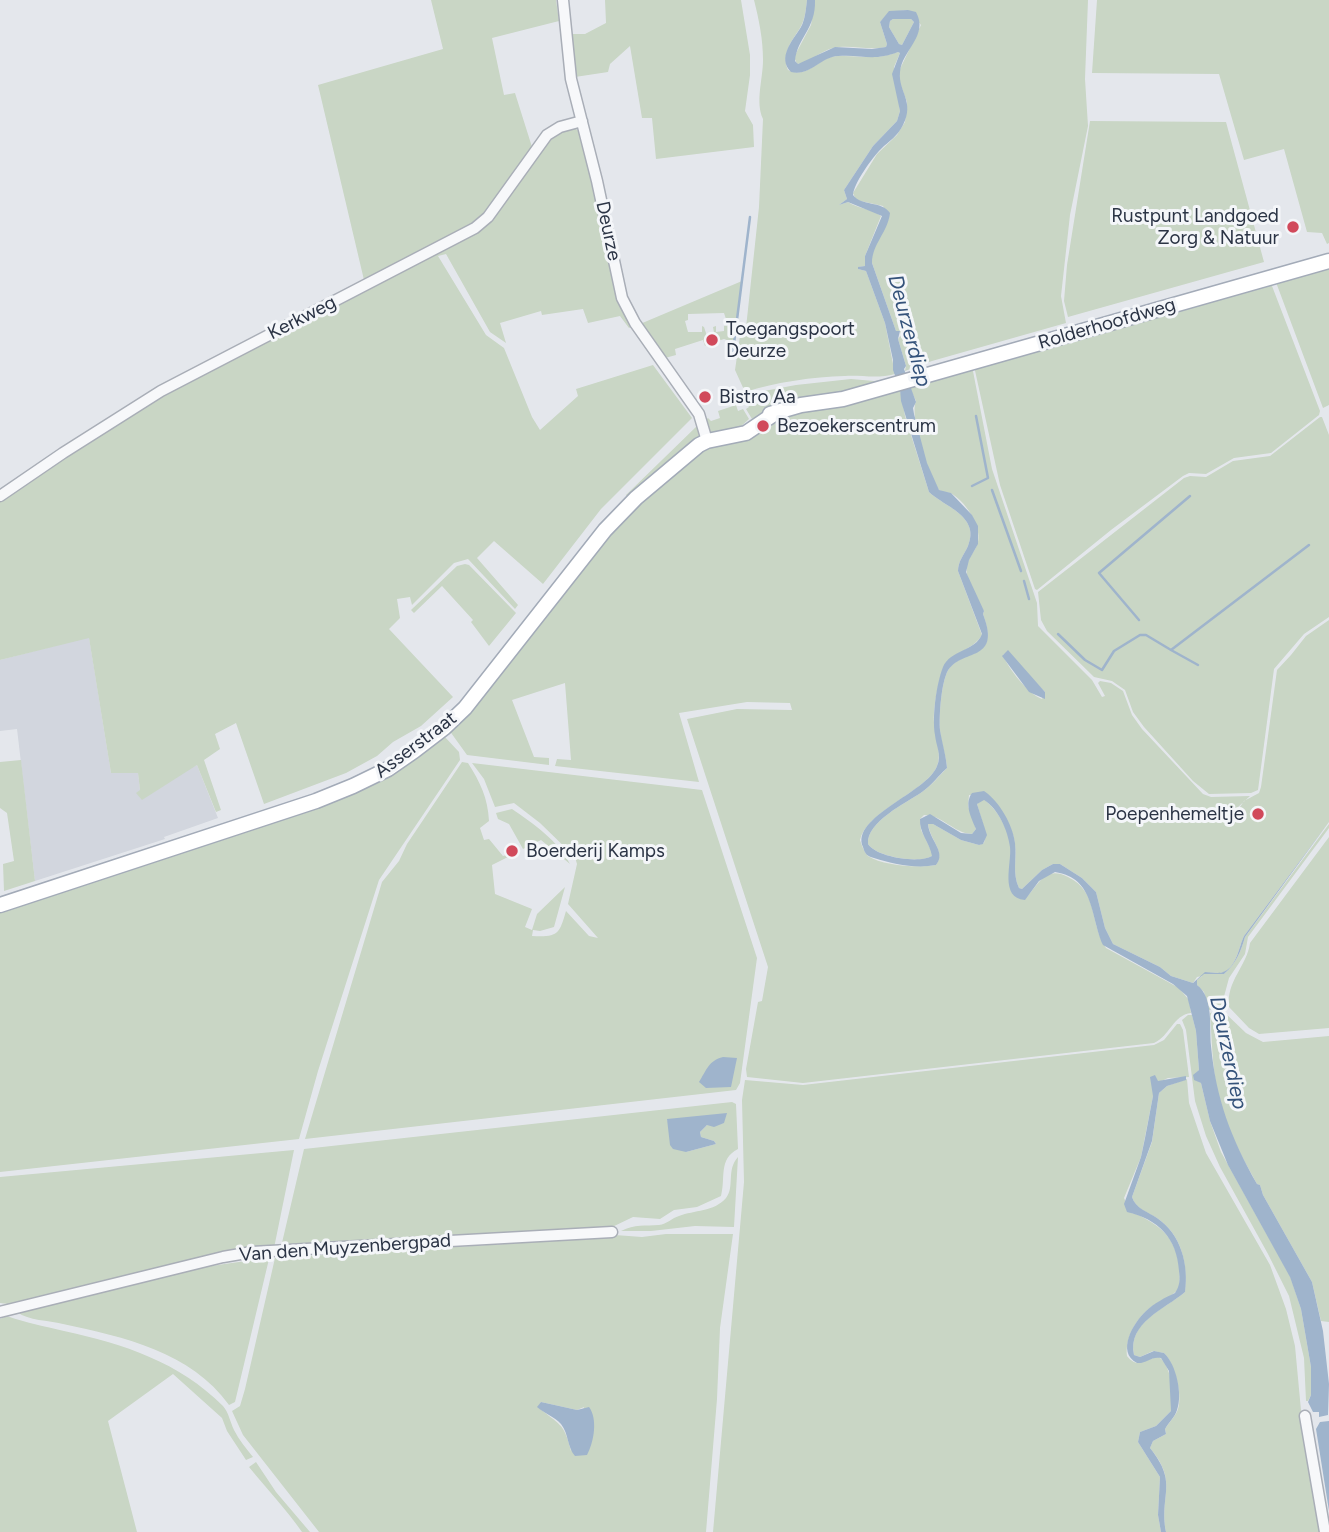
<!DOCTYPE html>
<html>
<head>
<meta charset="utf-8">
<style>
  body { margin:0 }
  canvas { display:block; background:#e4e7ec }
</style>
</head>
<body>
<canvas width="1329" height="1532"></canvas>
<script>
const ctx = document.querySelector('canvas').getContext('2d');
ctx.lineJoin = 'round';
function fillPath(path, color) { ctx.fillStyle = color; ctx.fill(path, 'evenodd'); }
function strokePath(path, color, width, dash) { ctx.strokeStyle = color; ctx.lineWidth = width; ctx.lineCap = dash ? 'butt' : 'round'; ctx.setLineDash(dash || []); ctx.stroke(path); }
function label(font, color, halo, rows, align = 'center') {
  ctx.font = font + ' Figtree,sans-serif'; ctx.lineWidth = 6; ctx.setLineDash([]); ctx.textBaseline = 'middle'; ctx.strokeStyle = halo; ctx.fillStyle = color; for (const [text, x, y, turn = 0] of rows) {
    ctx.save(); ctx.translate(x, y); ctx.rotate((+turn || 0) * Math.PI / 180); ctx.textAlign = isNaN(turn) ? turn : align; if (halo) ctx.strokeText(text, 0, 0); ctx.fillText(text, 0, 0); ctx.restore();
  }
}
fillPath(new Path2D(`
  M89,637L111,773H138L140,790L197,765L218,818L164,837L165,839L35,881L17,729L0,731V660Z`), '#d2d6de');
fillPath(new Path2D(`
  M431,0H556L559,21L492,38L504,95L515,93L532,147L478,221L364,280L318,85L443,49Z
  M605,0H741L750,55V75L745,111L753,125L754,147L656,159L652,118H642L630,46L610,64L608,72L575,77L571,34H585L606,23Z
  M754,0H807C806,9 805,20 800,28C792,41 781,53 788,70C808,80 819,56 838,56C862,55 874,61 898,52L900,53L894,67L900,111L897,121L873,146L844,190L847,199L839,205L848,202C858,209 872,208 881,216L865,256V266L859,267L858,269L866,271L885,323L895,374C878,379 862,375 845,376C813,377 776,382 745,392L735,370L740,336L745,337L759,207L763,119C755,102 763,79 763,60C763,39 759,20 754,0Z
  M815,0H1088L1085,79L1088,126L1070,215L1061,296L1066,323L932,361L905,371L906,366L898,339L901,335L900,331H896L871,260L874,248L889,218L883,206L856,200L853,193L877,154L897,135L905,122L907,102L900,83L899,71L921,25L908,10L889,12L880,22L887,44L886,47C868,51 850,44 833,48C820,51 810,63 797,64L794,57L811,25Z
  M1097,0H1329V243L1327,244L1322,233L1307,232L1284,149L1244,160L1219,74L1092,73Z
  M893,19H911L914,22L902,45L899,44L889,27L890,21Z
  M1090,121L1226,122L1264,262L1068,317L1064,301L1067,265Z
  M572,126L581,133L631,327L629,328L620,316L588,323L583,309L542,315L541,311L500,323L506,343L490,332L446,254L438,256L486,335L504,348L532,417L540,430L578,396L576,389L653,365L692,418L601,509L543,584L494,541L477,558L518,605L515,609L468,559L454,563L412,605L410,597L397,599L400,618L389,629L453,697L421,726L393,742L377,756L346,773L264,804L236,723L215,734L220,749L204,760L221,810L216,812L197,765L142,800L136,793L140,790L138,773H111L89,638L0,660V499L160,395L477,229L547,138Z
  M1329,266V405L1323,408L1277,285V283Z
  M742,281L735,343L724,339L718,341L715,338L713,327L716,326V332L724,331V326L728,325L724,313L688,314V320L685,321L688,332H702V326L704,327L709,342L705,346L703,340L675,349L676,355L665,358L640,324Z
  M1267,283L1272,286L1320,411L1319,415L1271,453L1234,458L1206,474L1189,473L1183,476L1111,530L1037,590L1035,589L1000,485L974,366L1027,354L1043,346Z
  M972,366L992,469L1037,603L1038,626L1092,680L1102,697L1105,696L1098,683L1100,681L1111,683L1123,691L1132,715L1142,729L1203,794L1211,797L1250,796L1237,808L1228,825L1244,801L1259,793L1261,787L1277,670L1291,655L1306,636L1329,620V822L1244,936C1239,946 1237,966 1224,972C1220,974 1211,972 1206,973L1224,974C1236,964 1241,951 1245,937L1329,824V828L1248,937L1245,954L1229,978L1222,1004L1218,1008L1209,1010L1204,992L1197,985V980L1202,976L1197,977L1193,983L1171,976L1160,967L1113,944L1105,928L1096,892L1082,878L1060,864H1053L1042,870L1022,889L1019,888C1012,873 1017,859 1015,844C1013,825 1000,810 989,795H969L968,806L976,829L972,834C953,833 943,815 924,815L920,819L921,830L932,852V856C920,864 876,857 868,844C866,822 906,803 922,792C932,785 939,776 947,768C946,755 941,743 940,730C939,716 941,688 946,675C957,645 1002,666 983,614L984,611C977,603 964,577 967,566C968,557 976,551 978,542C982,526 964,499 950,493C946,492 943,492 939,490C929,476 909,416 916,401L909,386ZM1007,652L1045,692L1042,699C1028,694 1008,668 1003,655Z
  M851,379L874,381L892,379L766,412L752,419L746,409L749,407L746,401L751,399L749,395L753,393L796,385Z
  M900,389L905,416L929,492C943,506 981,516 968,546C964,555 958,561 958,571L982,635C973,651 950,652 943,669C938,681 933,710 934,722C935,738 945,759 933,773C916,795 866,813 860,840C862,846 864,852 868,856C883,866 919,868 936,865C946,852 930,840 928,824H933L961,840L979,845L984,843L986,834L977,804L983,799C998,809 1010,832 1011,849C1011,861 1009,873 1009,884L1025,899C1039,885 1044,865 1068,877C1099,892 1089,923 1106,948L1179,988L1189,1000L1191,1013C1173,1015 1170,1036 1154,1043L803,1083L747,1077L746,1069L758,1002L762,1001L768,967L687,719L737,709L792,710L790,703L747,702L679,713L699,782L555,766L557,759L571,760L565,683L512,700L534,757L549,758V765L467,755L449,730L548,616L544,612L617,522L702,448L728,442L731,443L773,418Z
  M736,405L738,411L743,409L749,419L738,429L714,434L708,431L705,420L708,418L711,421L720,418L718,411Z
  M1320,417H1322L1329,435V617L1304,634L1274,669L1258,790L1251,793L1209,794L1193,781L1144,727L1133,712L1125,690L1112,681L1094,677L1047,631L1041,620L1038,592L1184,478L1190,476L1206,477L1233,461L1270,456Z
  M698,425L699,437L697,442L629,499L626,495Z
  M465,564L469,565L516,613L489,646L471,622L473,620L442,586L414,613L411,610L457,566Z
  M444,736L459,752L460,760L379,880L318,1071L299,1139L0,1172V910L334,800Z
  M21,760L35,881L4,891L3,864L14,861L7,813L0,808V762Z
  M462,762L468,763C480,782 488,798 489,821L480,828L484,840L489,839L503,856L507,855L508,857L492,865L495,894L532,909L525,927L532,930L537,914L565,887L554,927L540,931L533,930L532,936C558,937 559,935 566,911L589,936L598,938L568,904L577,864L575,857L540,823L514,803L495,807L484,779L472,763L702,790L757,958L740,1083L736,1090L305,1139L382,882L399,861L407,844Z
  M512,809C533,823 559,842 570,864L541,840L523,849L509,824L498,819L496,813Z
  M1329,837V1028L1259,1034L1249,1028L1229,1007C1226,981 1247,966 1250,943Z
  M1222,1010L1246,1033L1263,1042L1329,1036V1322L1321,1321L1312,1282L1263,1195L1260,1185L1257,1184C1241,1155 1225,1126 1218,1094C1212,1067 1212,1040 1210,1013Z
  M1188,1015H1192L1196,1031L1199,1070L1194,1075V1079L1201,1083L1210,1121L1221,1152L1290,1276L1301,1309L1311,1367V1395L1308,1401H1306L1304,1358L1289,1296L1268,1254L1220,1167L1206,1136L1195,1101L1186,1030L1182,1020Z
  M1177,1024H1180L1183,1030L1189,1077L1168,1078L1153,1085V1096L1141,1157L1124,1198L1131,1213C1139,1214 1144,1218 1151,1222C1176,1237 1182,1261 1179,1289C1171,1297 1160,1301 1151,1307C1136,1319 1125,1337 1127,1356C1138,1370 1145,1358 1159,1357C1172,1366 1174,1396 1171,1411L1156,1426L1140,1432L1138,1442L1160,1477L1158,1515L1161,1532H713L744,1182L742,1100L745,1080L803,1085L1154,1045L1164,1040Z
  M1187,1079L1189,1103L1206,1153L1270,1265L1286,1309L1295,1346L1302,1421L1323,1532H1166C1159,1494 1179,1483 1150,1448L1153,1441L1166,1434L1165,1429C1169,1422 1176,1416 1178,1409C1183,1395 1174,1362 1164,1353L1153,1351L1140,1357L1134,1355C1127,1322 1165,1309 1185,1292C1188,1264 1182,1235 1157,1218C1147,1212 1135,1208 1132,1197L1152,1142L1159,1093L1167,1086Z
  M732,1102L736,1104L738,1149C718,1159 726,1178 721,1196L697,1207L674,1210L660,1219L633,1217L608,1229L281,1247L304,1149ZM667,1120L724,1123L707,1125L700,1132L701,1137L714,1141L716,1144L686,1152Z
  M294,1150L274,1248L10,1308L8,1304L0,1303V1177Z
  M738,1157L734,1227L695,1226L651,1231H621C635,1224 645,1226 659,1225C667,1224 672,1218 679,1216C694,1210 714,1212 726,1198C735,1187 726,1170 738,1157Z
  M666,1234H733L720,1328L717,1399L706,1532H319L243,1435L232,1411L240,1406L245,1389L275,1258L505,1244L615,1235L642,1237ZM541,1402L577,1410L584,1407L571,1451C564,1422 559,1425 538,1407Z
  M269,1259L235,1402L229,1405C191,1352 124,1337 63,1324C48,1320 29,1321 17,1312C99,1292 184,1265 269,1259Z
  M7,1316C26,1323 44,1326 64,1331C124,1344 179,1362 223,1406C229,1413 230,1422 234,1430C239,1440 246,1448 253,1457L246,1460L227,1431L222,1418L173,1374L108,1421L137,1532H0V1319Z
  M256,1462L276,1492L310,1532H302C286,1509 267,1489 249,1467Z`), '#c9d6c5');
fillPath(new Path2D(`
  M807,0H815C816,29 797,38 795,61L798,64L835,47L872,49L886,47L887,44L880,22L889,11L908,10L916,12C929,36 902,50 900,72C898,92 915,101 903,125C898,136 889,141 881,149C872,158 854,183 853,195C862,207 881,200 890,213C888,232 872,244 872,263L896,331H900L898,339L906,366L904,369L916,402L913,408L914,414L927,463L939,490L951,493L972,515L978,526V544L969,560L966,572L984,611L983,614C1003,666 957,646 946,675C941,688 939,716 940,730C942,743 946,755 947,768C938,776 932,785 922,792C906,803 866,822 868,844C876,857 919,864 932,856C930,843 919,833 920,819L930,814L961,833L972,834L976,829C971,817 964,804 972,793L984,791C999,801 1013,825 1015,843C1017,859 1012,873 1019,888L1022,889L1042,870L1053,864H1060L1082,878L1096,892L1105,928L1113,944L1160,967L1171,976L1193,983L1205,972C1210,972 1219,974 1223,972C1237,967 1239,946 1244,936L1329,822L1245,937C1241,951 1236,964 1224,974H1204L1197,980V985C1214,998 1209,1026 1211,1046C1216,1099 1231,1138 1257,1184L1260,1185L1263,1195L1312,1282L1323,1331L1329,1384L1328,1415L1319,1417V1412H1313L1308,1402L1311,1395V1367L1301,1309L1290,1277L1228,1165L1210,1121L1201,1083L1194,1080L1193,1075L1199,1070L1196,1031L1187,996L1173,984L1103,945C1090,916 1095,878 1055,872L1039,881L1025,900C999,898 1012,863 1010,847C1008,831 998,808 984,800L977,804L987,835L983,844L979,845L961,840L933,824H928C929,840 947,852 936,865C915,869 894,864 874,858C867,856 865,854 863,847C850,817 928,792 937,766C942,755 936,746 935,735C932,717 936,685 943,667C950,650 976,651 982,634L958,571C958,561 964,555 968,546C981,516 943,506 929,492L901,401L900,389L893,370V360L885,323L866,271L858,269V267L865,266V256L882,216L848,202L839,205L847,199L844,190L873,146L897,121L900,111L892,74L900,53L898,52C872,62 862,54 838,56C820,57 810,77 791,72C777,58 792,41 801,27C805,20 806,9 807,0ZM893,19H911L914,22L902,45L899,44L889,27L890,21Z
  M1008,650L1045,692V699L1029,692L1002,656Z
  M723,1057L737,1058L731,1087L706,1088L699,1082C706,1071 709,1060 723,1057Z
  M1155,1075L1158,1081L1186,1076V1080L1167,1086L1159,1093L1152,1141L1132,1197C1135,1208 1148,1212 1157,1218C1181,1234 1189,1265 1185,1292C1165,1309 1127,1323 1134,1355L1140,1357L1154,1351L1164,1353C1176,1364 1183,1394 1177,1410C1175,1417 1169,1422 1165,1429L1166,1434L1153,1441L1150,1448C1179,1484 1159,1494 1166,1532H1161L1158,1515L1160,1477L1138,1442L1140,1432L1156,1426L1171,1411L1169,1371L1161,1358C1151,1356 1146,1364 1137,1363C1116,1352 1133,1323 1146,1311C1153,1304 1166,1297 1175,1293C1180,1286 1180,1279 1179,1271C1177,1238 1158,1219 1127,1212L1124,1204L1141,1157L1145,1138L1153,1096L1150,1077Z
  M727,1113L724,1123L714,1127L707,1125L700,1132L701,1137L714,1141L716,1144L686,1152L673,1149L670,1145L667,1119Z
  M541,1402L577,1410L589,1407C598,1419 594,1442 587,1455L575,1456C567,1447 569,1434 561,1424C555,1417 544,1413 537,1407Z
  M1329,1421V1511L1316,1429L1320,1422Z`), '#9fb4cc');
strokePath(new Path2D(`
  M733,351L750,217
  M972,486L988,478L976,416
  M992,490L1021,571
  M1024,581L1029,599
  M1139,620L1099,573L1190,496
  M1058,634L1085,660L1102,670L1114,651L1140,635H1146L1171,650L1309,545
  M1171,650L1198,665`), '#9fb4cc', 2.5);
const minor = new Path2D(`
  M563,0L571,79L597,181L622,298L635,323L699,414L707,441
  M0,496L63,453L161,391L475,228L488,217L547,135L560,127L582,121
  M0,1312L223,1257L252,1252L612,1232
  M1305,1416L1325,1532`);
const major = new Path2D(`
  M770,414L801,405L843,399L1329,261
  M0,905L316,801L353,786L388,769L414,751L444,728L465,708L605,530L636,498L699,445L707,441L746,433L777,412`);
strokePath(minor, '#a9aeb7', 13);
strokePath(major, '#a3abb8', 17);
strokePath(minor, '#f7f8fa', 10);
strokePath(major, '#fff', 14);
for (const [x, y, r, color] of [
  [1293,227,7,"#d1495b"],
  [712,340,7,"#d1495b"],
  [705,397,7,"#d1495b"],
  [763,426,7,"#d1495b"],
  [1258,814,7,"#d1495b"],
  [512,851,7,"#d1495b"]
]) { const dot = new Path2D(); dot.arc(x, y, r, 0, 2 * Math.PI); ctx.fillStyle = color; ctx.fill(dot); strokePath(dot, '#f4f6f9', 2.5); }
label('19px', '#2b3445', '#f4f6f9', [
  ["Rustpunt Landgoed",1279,216,"right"],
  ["Zorg & Natuur",1279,238,"right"],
  ["Toegangspoort",726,329],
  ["Deurze",726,351],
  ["Bistro Aa",719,397],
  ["Bezoekerscentrum",777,426],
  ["Poepenhemeltje",1244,814,"right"],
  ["Boerderij Kamps",526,851]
], 'left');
label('19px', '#2b3445', '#f4f6f9', [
  ["Deurze",608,231,78],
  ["Kerkweg",302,318,-27],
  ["Rolderhoofdweg",1107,324,-16],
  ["Asserstraat",416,745,-37],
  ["Van den Muyzenbergpad",345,1248,-4]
]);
label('italic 21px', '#34527a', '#f4f6f9', [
  ["Deurzerdiep",909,331,75],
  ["Deurzerdiep",1228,1053,78]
]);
</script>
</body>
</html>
